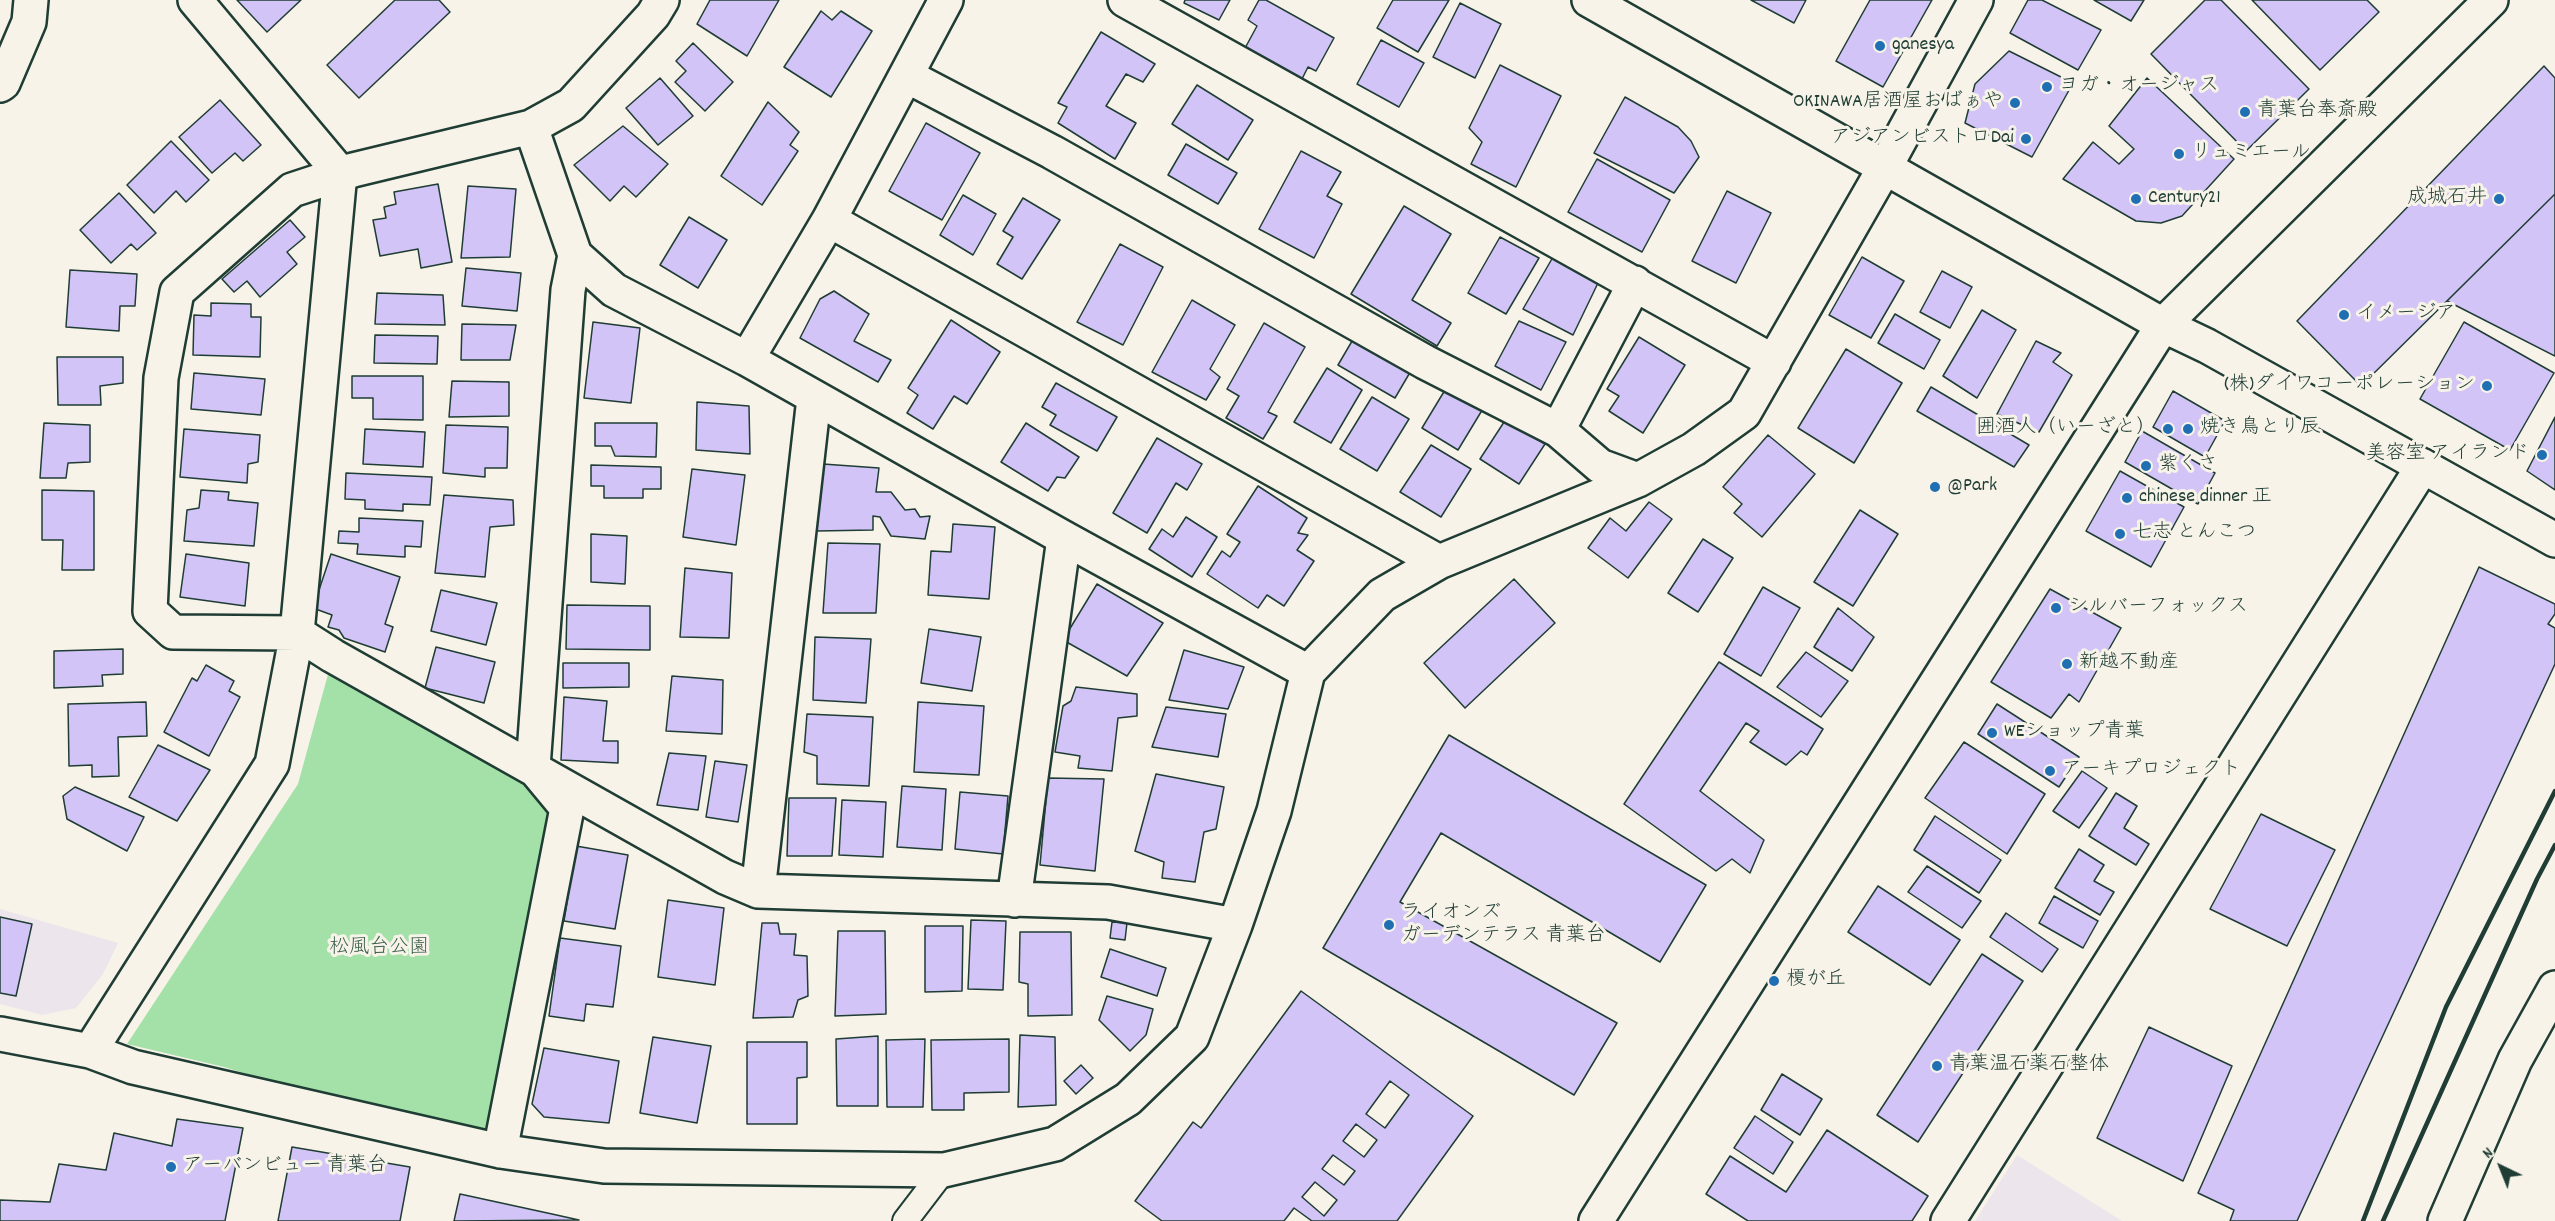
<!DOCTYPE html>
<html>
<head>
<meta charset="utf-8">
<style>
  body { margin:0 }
  #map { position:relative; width:2555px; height:1221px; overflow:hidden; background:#f7f3e8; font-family:Dekko,sans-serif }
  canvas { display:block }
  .north { position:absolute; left:2471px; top:1137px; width:60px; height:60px; -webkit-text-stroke:4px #f7f3e8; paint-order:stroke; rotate:317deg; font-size:16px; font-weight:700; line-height:24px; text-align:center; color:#1f3d34 }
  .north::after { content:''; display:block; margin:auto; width:21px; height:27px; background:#1f3d34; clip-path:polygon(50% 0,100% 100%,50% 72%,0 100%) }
</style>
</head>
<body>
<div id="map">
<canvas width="2555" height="1221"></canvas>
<div class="north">N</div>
</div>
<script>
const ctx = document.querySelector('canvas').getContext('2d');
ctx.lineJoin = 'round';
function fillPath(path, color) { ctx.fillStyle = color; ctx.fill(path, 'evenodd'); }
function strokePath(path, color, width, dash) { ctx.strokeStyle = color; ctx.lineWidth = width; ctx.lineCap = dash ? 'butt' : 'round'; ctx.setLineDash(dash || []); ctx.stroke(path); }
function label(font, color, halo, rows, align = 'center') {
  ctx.font = font + ' Dekko,"Klee One",sans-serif'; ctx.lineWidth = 6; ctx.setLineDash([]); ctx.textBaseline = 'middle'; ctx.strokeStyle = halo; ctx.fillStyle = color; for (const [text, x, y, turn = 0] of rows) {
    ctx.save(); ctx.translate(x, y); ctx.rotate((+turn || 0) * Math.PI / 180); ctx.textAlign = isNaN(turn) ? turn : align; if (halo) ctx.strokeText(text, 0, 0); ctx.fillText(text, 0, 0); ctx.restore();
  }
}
fillPath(new Path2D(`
  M0,909L118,943L103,974L76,1008L42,1015L0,1004Z
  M2017,1155L2122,1221H1975Z`), '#ece5ec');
fillPath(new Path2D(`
  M333,656L567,808L500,1151L224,1067L127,1044L298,784Z`), '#a4e1a8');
const building = new Path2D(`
  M237,0H301L267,32Z
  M395,0H439L450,12L359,98L327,65Z
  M710,0H779L747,56L697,24Z
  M1185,0H1230L1219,20L1184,3Z
  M1259,0H1266L1334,38L1316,71L1308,67L1301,81L1244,50L1257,26L1248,20Z
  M1393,0H1449L1418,52L1377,28Z
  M1751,0H1806L1794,23Z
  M1870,0H1932L1883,87L1836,61Z
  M2028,0H2042L2101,30L2078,70L2010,33Z
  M2094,0H2144L2131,21Z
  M2205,0H2221L2309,89L2246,151L2151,54Z
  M2252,0H2367L2379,12L2320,70Z
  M1460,3L1501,24L1475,78L1433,57Z
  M821,11L832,20L841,11L872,31L831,97L784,67Z
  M1101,32L1155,64L1143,82L1126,74L1106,106L1136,123L1115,159L1058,123L1067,107L1058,103Z
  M1381,40L1424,63L1399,107L1357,84Z
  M693,43L733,82L705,111L675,82L686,71L676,61Z
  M2009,51L2073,83L2032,157L1965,123L1975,84Z
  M1500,65L1561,96L1516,187L1471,164L1482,142L1469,128Z
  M2544,66L2555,78V194L2361,386L2297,321Z
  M660,78L693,116L658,145L626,108Z
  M2147,78L2234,159L2182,216L2161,223L2136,221L2063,179L2093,142L2119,164L2134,149L2109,126Z
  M1197,85L1253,120L1228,160L1172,124Z
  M1625,97L1678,127L1691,141L1699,157L1674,193L1594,153Z
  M220,100L261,145L243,161L235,153L212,173L179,137Z
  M768,102L799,132L790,145L798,151L762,205L721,176Z
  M926,123L980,153L942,220L889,191Z
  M623,126L668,164L636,197L624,186L610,201L574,165Z
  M171,141L209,180L186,202L176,191L154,213L127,185Z
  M1186,144L1237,173L1218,204L1168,175Z
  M1301,151L1341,172L1327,196L1342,204L1314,258L1259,229Z
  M1597,159L1670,200L1642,252L1568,212Z
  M438,184L452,262L421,268L418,249L380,256L373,220L386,218L384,207L396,204L394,192Z
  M468,186L516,189L510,257L461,258Z
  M1727,191L1771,213L1736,283L1692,261Z
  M119,193L156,233L137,250L131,244L111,263L80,230Z
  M2555,194V356L2447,301Z
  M963,195L996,214L973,255L940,235Z
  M1023,198L1060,220L1022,279L997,264L1013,237L1003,231Z
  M1404,206L1451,234L1412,300L1451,323L1437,346L1351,294Z
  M689,217L727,240L698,288L660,265Z
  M290,220L305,237L287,252L297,264L260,297L247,281L234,292L222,279Z
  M1500,237L1539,258L1506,314L1468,293Z
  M1120,244L1163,267L1123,345L1077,322Z
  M1553,257L1598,283L1573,335L1523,309Z
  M1862,257L1904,281L1871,338L1829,315Z
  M466,268L521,273L517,311L462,306Z
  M70,270L137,274L135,306H120L119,331L66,327Z
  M1942,271L1972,287L1950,328L1920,312Z
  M834,291L869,314L854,341L891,360L878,382L800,338L820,299Z
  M377,293L443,295L445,325L375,324Z
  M1192,300L1235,325L1210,369L1220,377L1206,400L1152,372Z
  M211,303L251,304V317H261L260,357L193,355L194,315L211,316Z
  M1982,310L2016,330L1977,398L1943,376Z
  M1895,314L1940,340L1924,369L1878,343Z
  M951,320L1000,352L967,404L954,396L933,429L907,413L918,395L908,388Z
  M1519,321L1566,342L1541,390L1495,366Z
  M593,322L640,328L631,403L584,398Z
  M2464,322L2554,373L2510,450L2420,399Z
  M1264,323L1305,347L1268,412L1277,416L1263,439L1226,418L1239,396L1227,389Z
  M462,324L516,325L510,360H461Z
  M375,335L438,336L437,364L374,363Z
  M1355,336L1412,369L1395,398L1338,365Z
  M1639,337L1685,365L1643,433L1609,411L1619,396L1607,389Z
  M2036,341L2061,353L2053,362L2072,375L2039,432L1997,414Z
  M1846,349L1902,383L1854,463L1798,428Z
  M57,357H123V383L100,386L101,405H58Z
  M1327,368L1362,390L1331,443L1294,422Z
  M194,373L265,379L261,415L191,409Z
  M352,376H423V420L373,419V398H352Z
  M452,381L509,382V416L449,417Z
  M1056,383L1117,417L1097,451L1050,425L1056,415L1042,407Z
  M1448,385L1484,407L1458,450L1422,428Z
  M1931,387L2029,445L2014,467L1917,411Z
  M2173,391L2225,421L2205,457L2153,427Z
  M1372,397L1409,419L1377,471L1340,449Z
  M697,402L749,406L750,454L696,450Z
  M2555,417V490L2527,471Z
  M1506,419L1545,444L1519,484L1480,459Z
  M44,423L90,425V462L68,463L66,478H40Z
  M595,423H657L656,457L615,456L611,446H595Z
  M1026,423L1079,457L1065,478L1057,477L1048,491L1001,462Z
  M446,425L508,427L507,468H485V477L443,473Z
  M184,429L260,435L258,462L248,464L247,483L180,477Z
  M365,429L425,432L423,467L363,464Z
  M2142,431L2215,473L2198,504L2125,462Z
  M1768,435L1815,474L1762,537L1734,513L1742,504L1723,487Z
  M1157,438L1202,464L1187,490L1176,483L1147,533L1113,513Z
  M1431,445L1471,469L1441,517L1400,492Z
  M823,464L879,468L876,492H891L905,510L915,509L920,517L930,516L925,539L891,536L880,517L873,516V530L816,531Z
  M591,465L661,467V489H643V498H604V486H591Z
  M692,469L745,475L736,545L683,537Z
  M2120,471L2184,507L2151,567L2086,531Z
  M346,473L432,477L430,505L403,504V511L365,509V500L345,499Z
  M1258,486L1307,518L1298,533L1308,535L1297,550L1314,561L1284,606L1267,595L1258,608L1207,574L1222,551L1230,557L1240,542L1227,534Z
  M42,490L94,491V570H62L63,540H42Z
  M201,490L229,492L228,500L258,503L254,546L184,541L187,510L199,508Z
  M444,495L513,500L514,525L490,527L485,577L435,573Z
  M1649,502L1672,519L1628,578L1588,548L1610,518L1626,531Z
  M1860,510L1898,534L1853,606L1814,582Z
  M1186,517L1217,537L1192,577L1149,549L1162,529L1173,537Z
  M359,518L423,521L421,547L405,546V557L357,554L358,544L338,543L339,531L359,532Z
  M953,524L995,527L989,599L928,595L931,551L951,552Z
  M591,534L627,536L625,584L591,582Z
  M1703,539L1733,558L1698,612L1668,593Z
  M828,543L880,544L876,613H823Z
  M186,554L249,563L245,606L180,597Z
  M331,554L400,577L385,624L393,627L385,652L344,638L339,630L328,627L332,615L313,608Z
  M2479,567L2555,604V614L2548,624L2555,628V664L2297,1221H2230L2234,1210L2198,1193Z
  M685,568L732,573L729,638L680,637Z
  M1514,579L1555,623L1465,708L1424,663Z
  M1097,584L1163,623L1127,676L1063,640Z
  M1763,587L1800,608L1761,676L1724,654Z
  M2050,589L2121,628L2079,702L2069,694L2051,718L1991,682Z
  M441,590L497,603L486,645L431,631Z
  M567,605L650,606V650L566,649Z
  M1838,608L1874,637L1852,671L1814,647Z
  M929,629L981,637L972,691L921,683Z
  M815,637L871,639L866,703L813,700Z
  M436,647L495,662L484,703L425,688Z
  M123,649V674L102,675L103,686L54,688V651Z
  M1184,650L1244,667L1228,709L1169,700Z
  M1806,652L1848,681L1821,717L1777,687Z
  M1719,662L1823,729L1807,755L1801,751L1786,765L1750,742L1759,731L1746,723L1700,791L1764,840L1750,873L1732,859L1716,871L1624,804Z
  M563,663H629V687L563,688Z
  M206,665L234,681L229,691L240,697L209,756L164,732L192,678L197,681Z
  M672,676L723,680L722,734L666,731Z
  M1076,687L1137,694V716L1118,718L1112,771L1078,768L1080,756L1055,752L1063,706L1071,701Z
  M564,697L607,701L603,741H618V763L561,760Z
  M146,702L147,736L118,737L119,776L92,777V765L69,766L68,704Z
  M918,702L984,706L979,775L914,772Z
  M1997,704L2079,757L2059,787L1978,734Z
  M1166,707L1226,714L1218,757L1152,747Z
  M807,714L873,717L869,786L817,784V756L804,752Z
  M1449,735L1706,885L1660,962L1441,833L1400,902L1617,1023L1574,1095L1323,948Z
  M1964,742L2045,794L2007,854L1925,798Z
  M158,745L210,770L177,821L129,797Z
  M669,753L706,756L698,810L657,805Z
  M715,761L747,765L738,822L706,817Z
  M2082,771L2107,788L2079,828L2053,811Z
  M1156,774L1224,787L1216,829L1204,832L1195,882L1162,878L1164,862L1135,851Z
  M1048,778L1104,779L1095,871L1040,865Z
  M902,786L946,789L942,850L897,847Z
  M75,787L144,817L127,851L67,819L63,796Z
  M960,792L1008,796L1003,854L955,849Z
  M2116,793L2137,806L2124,828L2149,844L2136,865L2089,836Z
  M789,798H836L832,856H787Z
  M842,800L886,802L883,857L839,855Z
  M2261,814L2335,850L2287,946L2210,909Z
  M1935,816L2001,860L1979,893L1914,850Z
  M576,846L628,855L615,929L564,921Z
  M2079,849L2104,865L2094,881L2114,892L2100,915L2055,888Z
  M1927,866L1981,901L1962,928L1908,892Z
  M1878,886L1960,940L1930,985L1848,932Z
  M2054,896L2098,921L2083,948L2039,923Z
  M668,900L724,908L715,985L658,977Z
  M2006,913L2058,949L2042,972L1990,937Z
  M0,917L32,924L16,996L0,993Z
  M971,920L1006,921L1003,990L968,989Z
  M1112,922L1127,923L1125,940L1110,938Z
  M762,923H778L780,934H796L794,955L807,956L808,996L798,1000L793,1017L753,1018Z
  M925,926H963L962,991L925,992Z
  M838,931H885L886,1014L835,1016Z
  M1020,932H1071L1072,1015L1028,1016V984L1019,982Z
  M560,938L621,946L613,1007L586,1004L584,1021L549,1016Z
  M1110,949L1166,968L1157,996L1101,977Z
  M1982,954L2023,981L1918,1142L1877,1115Z
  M1301,991L1473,1116L1397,1221H1312L1294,1208L1284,1221H1162L1135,1201L1193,1122L1201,1128ZM1390,1081L1409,1095L1385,1128L1366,1114ZM1356,1124L1377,1140L1364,1157L1343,1141ZM1333,1155L1355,1171L1344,1185L1322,1169ZM1315,1182L1337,1200L1324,1216L1302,1197Z
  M1107,996L1153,1009L1146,1035L1130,1051L1099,1020Z
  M2149,1027L2232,1066L2183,1181L2097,1138Z
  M1020,1035L1055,1037L1056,1105L1018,1107Z
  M878,1036V1106H837L836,1039Z
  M653,1037L711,1046L697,1123L640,1113Z
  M925,1039L923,1107H887L886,1040Z
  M1009,1039V1092L964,1093V1110H932L931,1040Z
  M747,1042H807V1077L797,1078V1124H747Z
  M544,1048L619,1061L609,1123L544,1117L532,1104Z
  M1081,1065L1093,1078L1076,1094L1064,1081Z
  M1782,1074L1822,1099L1800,1135L1761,1110Z
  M1755,1116L1793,1142L1773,1174L1734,1148Z
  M177,1119L243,1128L225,1221H0V1200L50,1202L59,1164L106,1170L114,1133L172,1146Z
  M1827,1130L1928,1196L1912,1221H1748L1706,1194L1730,1156L1786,1192Z
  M292,1147L410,1167L400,1221H278Z
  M460,1194L552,1214L579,1220L454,1221Z`);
fillPath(building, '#d2c4f6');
strokePath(building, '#1f3d34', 1.5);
const service = new Path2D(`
  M905,1221L944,1170`);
const minor = new Path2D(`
  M662,0L653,15L571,105L531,127L353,170L292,190L177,292L161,378L150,611L173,632L297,633L333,656L725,877L758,891L1108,902L1235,925
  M1125,0L1774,362
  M907,76L1052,152L1425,362L1558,430L1600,466L1638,480
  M0,85L3,83L29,22L31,0
  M531,127L575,255L614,290L747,359L1064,538L1308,672
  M829,220L1439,562
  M747,359L829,220L946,0
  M1558,430L1635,283
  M758,891L814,398
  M1014,900L1064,538
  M0,1034L90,1051L133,1067L500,1151L604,1166L944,1170L1055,1144L1128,1099L1192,1037L1235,925L1274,811L1308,672L1382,595L1439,562L1638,480L1694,449L1744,413L1885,167L1976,0
  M90,1051L272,764L297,633L340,173L195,0
  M500,1151L567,808L533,767L568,290L575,255
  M1948,1221L2423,466`);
const tertiary = new Path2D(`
  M1589,0L2163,325L2207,346L2555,540
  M1596,1221L2163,325L2491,0
  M2445,1221L2515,1060L2555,988`);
strokePath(service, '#1f3d34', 28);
strokePath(minor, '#1f3d34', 38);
strokePath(tertiary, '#1f3d34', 38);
strokePath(service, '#f7f3e8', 24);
strokePath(minor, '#f7f3e8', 33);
strokePath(tertiary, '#f7f3e8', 33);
strokePath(new Path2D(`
  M2363,1221L2446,1007L2555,791
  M2383,1221L2537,879L2555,845`), '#1f3d34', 4.5);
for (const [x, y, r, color] of [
  [1880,46,6,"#1f6fb2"],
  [2047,87,6,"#1f6fb2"],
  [2015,103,6,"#1f6fb2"],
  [2245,112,6,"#1f6fb2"],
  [2026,139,6,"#1f6fb2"],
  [2179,154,6,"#1f6fb2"],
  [2136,199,6,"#1f6fb2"],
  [2499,199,6,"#1f6fb2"],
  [2344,315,6,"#1f6fb2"],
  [2487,386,6,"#1f6fb2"],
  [2168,429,6,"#1f6fb2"],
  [2188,429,6,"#1f6fb2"],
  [2542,455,6,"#1f6fb2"],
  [2146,466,6,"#1f6fb2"],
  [1935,487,6,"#1f6fb2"],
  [2127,498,6,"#1f6fb2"],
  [2120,534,6,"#1f6fb2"],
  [2056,608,6,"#1f6fb2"],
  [2067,664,6,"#1f6fb2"],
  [1992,733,6,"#1f6fb2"],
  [2050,771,6,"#1f6fb2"],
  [1389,925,6,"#1f6fb2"],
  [1774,981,6,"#1f6fb2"],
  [1937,1066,6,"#1f6fb2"],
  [171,1167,6,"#1f6fb2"]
]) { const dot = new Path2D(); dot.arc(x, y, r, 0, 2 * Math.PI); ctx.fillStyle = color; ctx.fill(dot); strokePath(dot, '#f7f3e8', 2); }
label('20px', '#1f3d34', '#f7f3e8', [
  ["ganesya",1892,46],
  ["ヨガ・オージャス",2059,87],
  ["OKINAWA居酒屋おばぁや",2003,103,"right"],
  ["青葉台奉斎殿",2257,112],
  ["アジアンビストロDai",2014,139,"right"],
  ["リュミエール",2191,154],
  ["Century21",2148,199],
  ["成城石井",2487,199,"right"],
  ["イメージア",2356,315],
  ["(株)ダイワコーポレーション",2475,386,"right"],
  ["囲酒人（いーざと）",2156,429,"right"],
  ["焼き鳥とり辰",2200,429],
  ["美容室 アイランド",2530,455,"right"],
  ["紫くさ",2158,466],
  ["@Park",1947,487],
  ["chinese dinner 正",2139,498],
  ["七志 とんこつ",2132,534],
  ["シルバーフォックス",2068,608],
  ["新越不動産",2079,664],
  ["WEショップ青葉",2004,733],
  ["アーキプロジェクト",2062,771],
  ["ライオンズ",1401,914],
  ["ガーデンテラス 青葉台",1401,937],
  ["榎が丘",1786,981],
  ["青葉温石薬石整体",1949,1066],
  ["アーバンビュー 青葉台",183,1167]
], 'left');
label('20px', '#3a5e4b', '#f7f3e8', [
  ["松風台公園",379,949]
]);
</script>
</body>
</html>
